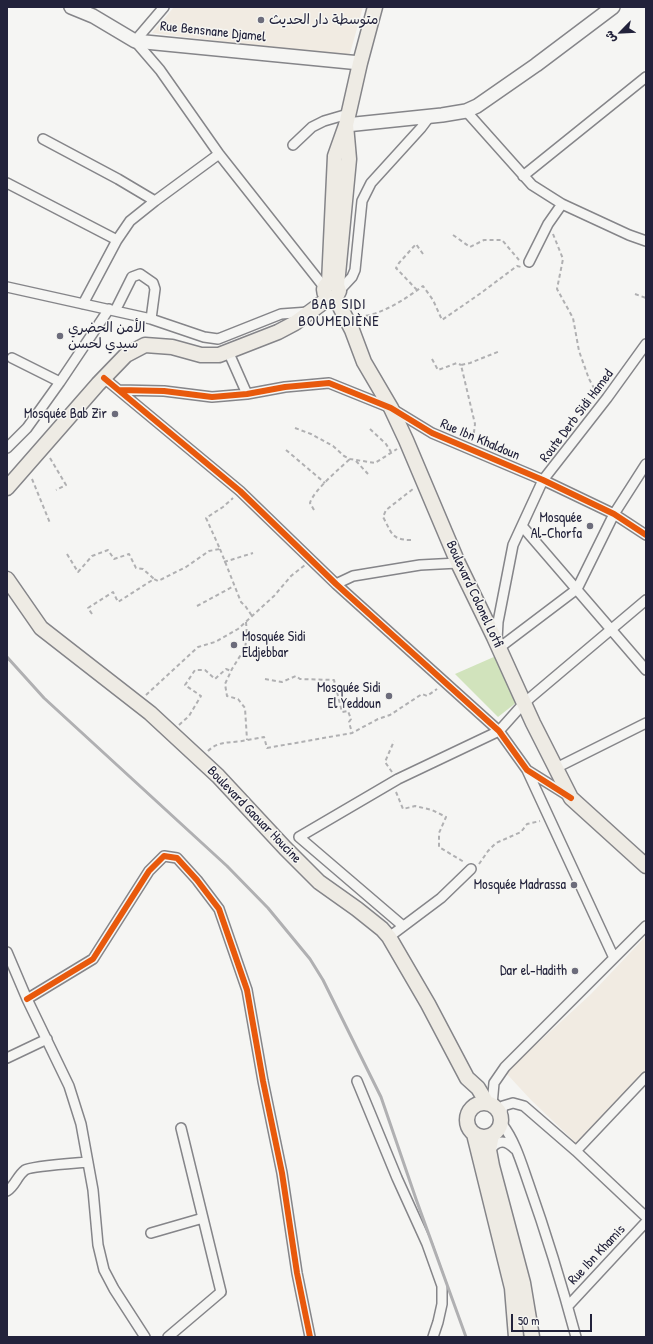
<!DOCTYPE html>
<html>
<head>
<meta charset="utf-8">
<style>
  body { margin:0 }
  #map { position:relative; width:653px; height:1344px; overflow:hidden; background:#f5f5f3; font-family:"Patrick Hand","Playpen Sans Arabic",sans-serif }
  canvas { display:block }
  .frame { position:absolute; inset:0; border:8px solid #22223b; pointer-events:none }
  .north { position:absolute; left:601px; top:12px; width:40px; height:40px; -webkit-text-stroke:3px #f6f6f2; paint-order:stroke; rotate:246deg; font-size:11px; font-weight:700; line-height:16px; text-align:center; color:#22223b }
  .north::after { content:''; display:block; margin:auto; width:14px; height:18px; background:#22223b; clip-path:polygon(50% 0,100% 100%,50% 72%,0 100%) }
  .scale { position:absolute; left:511px; top:1314px; width:81px; height:18px; box-sizing:border-box; border:2px solid #22223b; border-top:0; padding-left:5px; font-size:12px; line-height:14px; white-space:nowrap; color:#22223b; -webkit-text-stroke:3px #f6f6f2; paint-order:stroke }
</style>
</head>
<body>
<div id="map">
<canvas width="653" height="1344"></canvas>
<div class="frame"></div>
<div class="north">ش</div>
<div class="scale">50 m</div>
</div>
<script>
const ctx = document.querySelector('canvas').getContext('2d');
ctx.lineJoin = 'round';
function fillPath(path, color) { ctx.fillStyle = color; ctx.fill(path, 'evenodd'); }
function strokePath(path, color, width, dash) { ctx.strokeStyle = color; ctx.lineWidth = width; ctx.lineCap = dash ? 'butt' : 'round'; ctx.setLineDash(dash || []); ctx.stroke(path); }
function label(font, color, halo, rows, align = 'center') {
  ctx.font = font + ' "Patrick Hand","Playpen Sans Arabic",sans-serif'; ctx.lineWidth = 3; ctx.setLineDash([]); ctx.textBaseline = 'middle'; ctx.strokeStyle = halo; ctx.fillStyle = color; for (const [text, x, y, turn = 0] of rows) {
    ctx.save(); ctx.translate(x, y); ctx.rotate((+turn || 0) * Math.PI / 180); ctx.textAlign = isNaN(turn) ? turn : align; if (halo) ctx.strokeText(text, 0, 0); ctx.fillText(text, 0, 0); ctx.restore();
  }
}
fillPath(new Path2D(`
  M174,7H363L349,57L152,33Z
  M646,936V1070L576,1143L531,1100L506,1073L514,1065L591,994Z`), '#f1ebe2');
fillPath(new Path2D(`
  M496,656L517,702L498,717L455,674Z`), '#d1e3bc');
const street = new Path2D(`
  M164,7L135,41L160,70L219,154L324,287
  M466,111L532,185L562,204L629,235L646,241
  M43,139L118,179L155,201
  M293,145L312,127L324,121L348,114
  M523,176L646,77
  M7,183L117,240
  M529,262L548,224L562,204
  M7,287L151,319L204,337L218,339L281,314L309,312
  M339,291L352,277L355,270L362,201L371,183L421,128L430,116
  M83,304L117,240L130,221L155,201L219,154
  M115,311L132,277L140,274L153,283L155,289L151,319
  M228,351L247,394
  M12,358L60,382
  M104,378L240,491L336,584L499,731L527,770L570,797
  M119,390L164,391L212,397L247,394L285,387L329,383L391,408L432,433L543,480L614,514L646,535
  M7,448L27,428L60,382L109,309
  M522,526L646,670
  M336,584L353,576L420,565L458,563
  M497,640L498,622L513,545L543,480L607,398L646,344
  M499,648L577,589L614,514L646,464
  M556,768L646,723
  M527,770L614,958
  M403,926L299,837L398,779L499,731L524,703L646,600
  M389,937L441,898L471,869
  M7,952L27,999L69,1086L81,1124L93,1190L98,1245L104,1270L114,1289L145,1337
  M27,999L93,959L149,871L164,856L177,858L197,880L219,909L247,990L263,1081L282,1173L297,1273L310,1337
  M7,1058L47,1039
  M357,1081L397,1178L427,1244L442,1286V1304L438,1322L433,1337
  M492,1105L494,1083L505,1067L646,926
  M501,1117L503,1106L513,1103L524,1106L576,1151L646,1217
  M500,1125L502,1124C515,1141 521,1162 528,1182C546,1233 562,1285 576,1337
  M490,1150C498,1139 506,1140 515,1149
  M576,1151L646,1077
  M7,1191C15,1186 17,1176 25,1170C31,1166 78,1163 88,1162
  M151,1233L203,1218
  M568,1306L646,1222
  M168,1337L221,1292L181,1128`);
const secondary = new Path2D(`
  M71,7L93,16L135,41L360,63
  M346,125L442,115L466,111L477,106L536,65L613,7`);
const primary = new Path2D(`
  M346,125L349,159L337,285L339,291L337,295L331,298L326,296C323,291 323,286 329,283L335,156L346,125L360,63L375,7
  M335,297L352,330L364,362L391,408L406,440L458,563L494,637L533,723L571,798L646,866
  M7,488L98,384L126,355L145,345L172,347L201,355H219L278,332L295,323L329,298
  M7,579L41,628L150,713L218,776L285,848L319,882L357,909L382,929L389,937L428,1004L467,1078L478,1088L487,1103
  M467 1120a17 17 0 1 1 34 0a17 17 0 1 1-34 0Z
  M474,1134L512,1288L516,1337
  M492,1135L489,1150L492,1166L523,1283L532,1337`);
strokePath(street, '#858589', 12);
strokePath(secondary, '#858589', 16);
strokePath(primary, '#858589', 17);
strokePath(new Path2D(`
  M553,234L563,259L557,289L573,318L579,351L589,379L598,395
  M453,235L470,247L484,240H502L519,260
  M417,290L396,268L399,263L416,244L423,254
  M635,294L646,298
  M359,317C383,314 404,300 423,286L433,300L442,320L481,293L517,266L521,267
  M432,359L438,370L457,363L461,365
  M295,428L311,434L333,446L344,456L350,459L375,463L397,449
  M370,429L386,444L391,452
  M473,440L475,424L461,365L470,363L500,351
  M286,450L325,483
  M50,458L66,485L56,490
  M356,461L368,474
  M32,479L50,523
  M314,510L310,503C313,491 340,468 350,459
  M411,540C391,540 392,533 383,517L386,510L413,489
  M220,549L241,602L246,607L252,616
  M67,554L78,572L92,556L108,550L114,559L129,554L136,568L143,569L154,579
  M224,562L253,553
  M197,606L234,586
  M92,614L88,608L113,592L118,602L154,579L158,581L186,567L209,551L220,549L206,518L223,507L233,498
  M246,622L247,635L245,648L232,669L225,684L227,696L238,699L245,708L247,740
  M265,679L282,682L296,676L300,679L334,680L342,712L348,711L351,719L349,722L352,733
  M146,695L198,647L215,642L238,629L274,596L291,576L305,565
  M179,725L189,716L201,696L185,685L195,670H205L215,679L226,669L231,671
  M208,751C218,741 229,743 242,741C249,740 257,738 264,737L267,748L352,733L378,719L390,715L422,694L427,696L437,689
  M392,772L385,762L394,741
  M396,792L403,809L415,806L432,810L446,817L439,833V847L464,862
  M479,864L488,851L496,843L521,832L527,824L540,821`), '#b0b0b2', 2, [4, 3]);
strokePath(street, '#f5f5f3', 9);
strokePath(secondary, '#f5f5f3', 13);
strokePath(primary, '#eeebe4', 14);
strokePath(new Path2D(`
  M7,657L44,698L227,866L268,908L310,959L323,980L381,1097L416,1199L466,1337`), '#b0b0b2', 3);
strokePath(new Path2D(`
  M104,378L240,491L336,584L499,731L527,770L571,798
  M119,390L164,391L212,397L247,394L285,387L329,383L391,408L432,433L543,480L614,514L646,535
  M27,999L93,959L149,871L164,856L177,858L197,880L219,909L247,990L263,1081L282,1173L297,1273L310,1337`), '#e8590c', 6);
for (const [x, y, r, color] of [
  [261,20,4,"#6c6c7b"],
  [60,336,4,"#6c6c7b"],
  [115,414,4,"#6c6c7b"],
  [590,526,4,"#6c6c7b"],
  [234,645,4,"#6c6c7b"],
  [389,696,4,"#6c6c7b"],
  [574,885,4,"#6c6c7b"],
  [575,971,4,"#6c6c7b"]
]) { const dot = new Path2D(); dot.arc(x, y, r, 0, 2 * Math.PI); ctx.fillStyle = color; ctx.fill(dot); strokePath(dot, '#f6f6f2', 1.5); }
label('14px', '#22223b', '#f6f6f2', [
  ["متوسطة دار الحديث",269,20,"left"],
  ["الأمن الحضري",68,328,"left"],
  ["سيدي لحسن",68,344,"left"],
  ["Mosquée Bab Zir",107,414],
  ["Mosquée",582,518],
  ["Al-Chorfa",582,534],
  ["Mosquée Sidi",242,637,"left"],
  ["Eldjebbar",242,653,"left"],
  ["Mosquée Sidi",381,688],
  ["El Yeddoun",381,704],
  ["Mosquée Madrassa",566,885],
  ["Dar el-Hadith",567,971]
], 'right');
label('14px', '#22223b', '#f6f6f2', [
  ["Rue Bensnane Djamel",213,32,6],
  ["Route Derb Sidi Hamed",577,416,-53],
  ["Rue Ibn Khaldoun",480,440,23],
  ["Boulevard Colonel Lotfi",474,594,65],
  ["Boulevard Gaouar Houcine",254,815,46],
  ["Rue Ibn Khamis",597,1255,-47]
]);
ctx.letterSpacing = '1px';
label('15px', '#22223b', '#f6f6f2', [
  ["BAB SIDI",339,305],
  ["BOUMEDIÈNE",339,322]
]);
ctx.letterSpacing = '0px';
</script>
</body>
</html>
